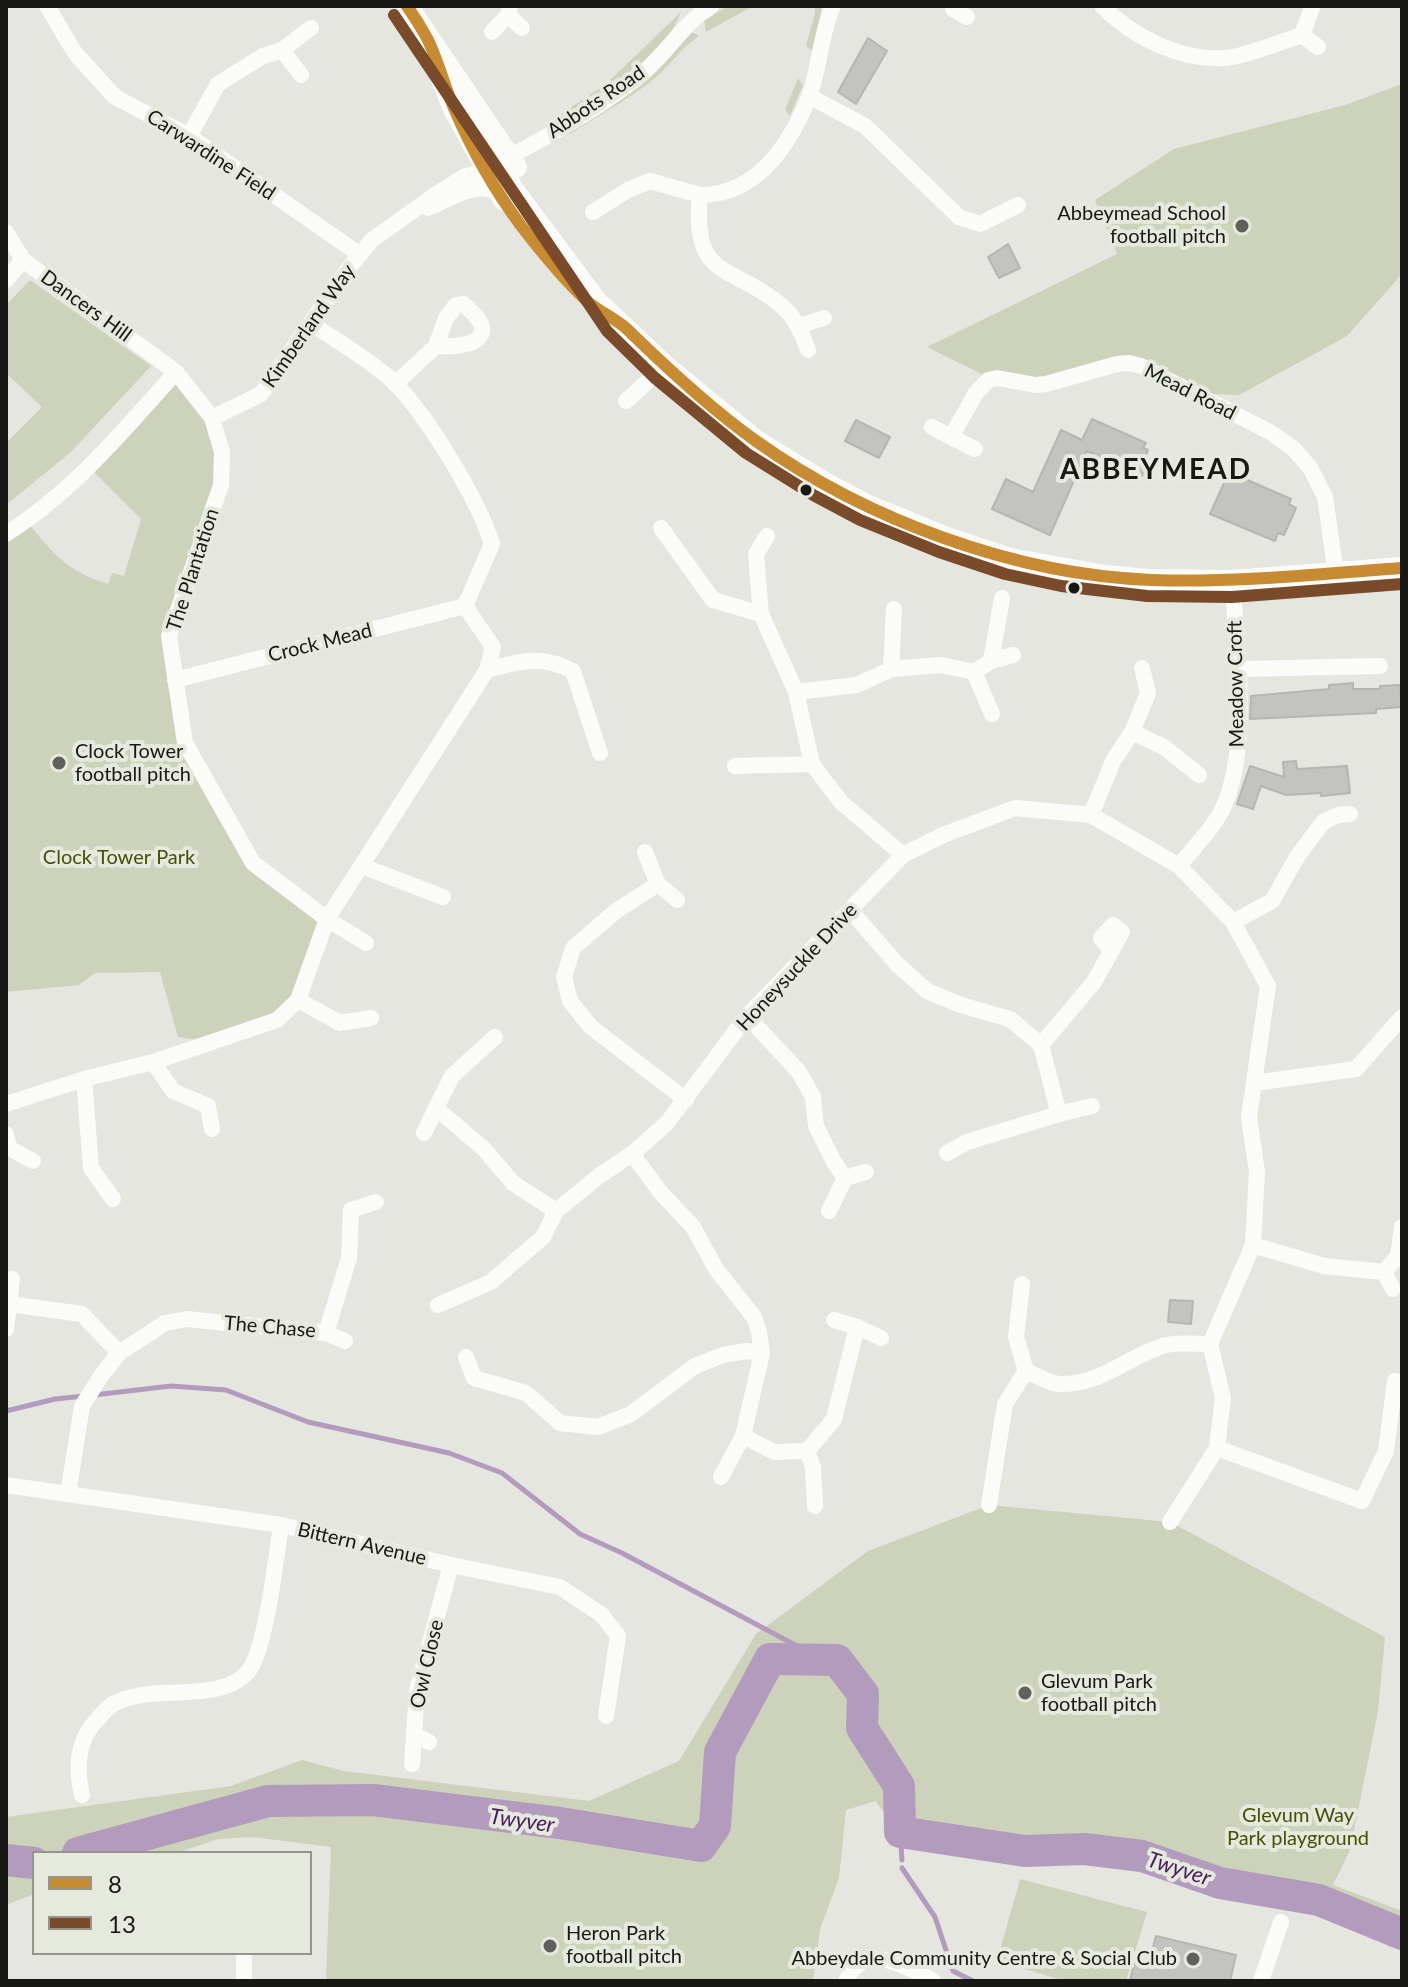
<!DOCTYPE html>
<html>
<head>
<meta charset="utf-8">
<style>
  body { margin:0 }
  #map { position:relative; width:1408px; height:1987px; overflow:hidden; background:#e5e6e0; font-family:Lato,sans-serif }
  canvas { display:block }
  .frame { position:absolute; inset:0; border:8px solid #181915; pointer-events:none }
  .legend { position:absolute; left:32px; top:1851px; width:280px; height:104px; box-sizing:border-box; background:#e6e9dd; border:2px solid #94968d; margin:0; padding:10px 14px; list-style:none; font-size:24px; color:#181915 }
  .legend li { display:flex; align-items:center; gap:16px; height:40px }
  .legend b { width:40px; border:2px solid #94968d }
</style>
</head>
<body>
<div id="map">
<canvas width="1408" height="1987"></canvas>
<div class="frame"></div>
<ul class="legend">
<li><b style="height:10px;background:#c68b33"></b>8</li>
<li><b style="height:10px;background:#7a4b2a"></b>13</li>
</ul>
</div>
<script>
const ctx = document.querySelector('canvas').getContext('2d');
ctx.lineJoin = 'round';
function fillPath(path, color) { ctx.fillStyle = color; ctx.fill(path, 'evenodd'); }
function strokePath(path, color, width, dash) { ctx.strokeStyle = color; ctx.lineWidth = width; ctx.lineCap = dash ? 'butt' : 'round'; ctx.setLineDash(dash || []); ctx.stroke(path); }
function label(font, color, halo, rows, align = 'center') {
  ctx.font = font + ' Lato,sans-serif'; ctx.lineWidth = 8; ctx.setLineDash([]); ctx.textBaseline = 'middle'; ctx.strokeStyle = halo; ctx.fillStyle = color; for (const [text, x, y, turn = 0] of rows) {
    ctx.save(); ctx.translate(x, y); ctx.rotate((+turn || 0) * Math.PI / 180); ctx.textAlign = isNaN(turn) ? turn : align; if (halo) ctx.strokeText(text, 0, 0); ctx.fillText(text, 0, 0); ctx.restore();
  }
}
fillPath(new Path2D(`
  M728,6H753L706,32L704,21Z
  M815,6H821V12L812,51L806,46L815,13Z
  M681,12C665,58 599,94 559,118L558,116L606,84Z
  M692,32L699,36C679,49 668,69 649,83C624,102 596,117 570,134L568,131L642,85Z
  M798,78L803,85L790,116L785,110Z
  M1402,84V274L1347,336L1239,395L1193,393L1141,366L1046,384L988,380L978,372L927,347L1117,254L1095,200L1174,149L1345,105Z
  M30,280L151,366L71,452L6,505V443L42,407L6,373V305Z
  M176,372L212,418L221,485L169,636L185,743L253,863L327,919L298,1000L277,1020L208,1041L178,1037L160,972L95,973L79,985L6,992V534L26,521C54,554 66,571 108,584L112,573L124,576L141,519L89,467Z
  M989,1505L1170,1522L1385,1637L1378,1711L1350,1850L1333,1885L1402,1911V1934L1319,1900L1220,1883L1142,1856L1084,1849L1025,1851L958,1843L902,1840L876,1801L846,1810L839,1878L820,1929L813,1981H326L331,1847L253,1837L218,1839L177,1853H34V1894L6,1905V1817L231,1786L302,1760L344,1771L589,1801L679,1761L756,1634L868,1551Z
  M1020,1879L1147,1912L1126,1981H1065L997,1961Z`), '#cdd2ba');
strokePath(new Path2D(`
  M94,1395L171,1386L226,1390L308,1422L449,1453L502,1473L580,1534L622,1553L799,1647L837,1660
  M6,1411L55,1399L84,1396
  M900,1832L902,1860
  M902,1868L935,1917L953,1971L973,1981`), '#b39bbd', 5);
strokePath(new Path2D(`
  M78,1853L268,1801L373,1800L560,1823L701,1846L715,1826L720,1752L770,1659L837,1660L863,1694L862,1728L899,1786L900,1832L1025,1851L1084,1849L1142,1856L1220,1883L1319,1900L1402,1934
  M6,1860L34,1863`), '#b39bbd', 32);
const building = new Path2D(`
  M868,38L887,51L856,104L838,92Z
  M1008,244L1020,268L999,278L988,257Z
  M1092,419L1146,443L1143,448L1148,450L1145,457L1150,460L1142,476L1087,451L1050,535L992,509L1006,479L1033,492L1061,430L1082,440Z
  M856,420L890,437L879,458L845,441Z
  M1229,472L1291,499L1289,504L1296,508L1284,535L1278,533L1275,541L1210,514Z
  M1353,683V689H1380V686L1400,685L1402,707L1376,709V713L1250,719L1251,696L1329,689V685Z
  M1296,761L1297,769L1347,766L1350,793L1321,796V793L1286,795L1261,786L1253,809L1237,804L1250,766L1284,777L1283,762Z
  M1170,1300L1193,1301L1191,1324L1168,1322Z
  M1156,1936L1236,1955L1230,1981H1130L1134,1963L1148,1967Z`);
fillPath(building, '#c3c3bf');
strokePath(building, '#b5b6b2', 2);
strokePath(new Path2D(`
  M47,6L75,53L115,97L189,136L359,254
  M1102,6C1133,37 1180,61 1225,58C1248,56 1279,42 1302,35L1312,8
  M953,9L967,17
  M508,15L522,28
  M492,32L508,15L510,6
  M1302,35L1318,47
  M282,50L301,75
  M809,96L865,126L959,217L980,224L1018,205
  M189,136L218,84L263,56L282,50L311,28
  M509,157C555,132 606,105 645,71C669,50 684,23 711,6
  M700,195C758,195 790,144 809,97C820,67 820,35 833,6
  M428,208C451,199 479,177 502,196
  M593,212L628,190L650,181L700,195C691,283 734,263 784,308C797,320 802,334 808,350
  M6,232L23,260L176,372L212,418L222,452L221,485L169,636L185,743L253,863L327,919L366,943
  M6,280L23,260
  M312,324C337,341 365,357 388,377C423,407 478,499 492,544L465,606
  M799,326L824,318
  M395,384L436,346L446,318L456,305L464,304C469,310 478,316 481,324C489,347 448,347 436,346
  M626,401L665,366
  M212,418L261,394L348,269L372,240L435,195L465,176L487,171
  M932,427L951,437L976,393L988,380L997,378L1036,385L1046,384L1117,364L1129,363L1141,366L1270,432L1294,449L1311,469L1325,497L1336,574
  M951,437L975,449
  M661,528L713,600L761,614
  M6,534C73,492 124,430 176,372
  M767,536L756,554L761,614L796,692
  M991,661L1002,598
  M891,669L894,609
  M1238,669L1380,666
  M487,670C520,661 541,654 573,671L600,753
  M974,672L992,714
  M175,680L465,606
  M1132,732L1164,747L1199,775
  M735,766L812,764
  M1091,815L1113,761L1132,732L1148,693L1142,668
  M645,852L658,884L616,911L573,948L564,977L570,1001L591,1027L686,1100
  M903,855L841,802L812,764L796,692L857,685L891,669L941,665L974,672L991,661L1013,655
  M362,866L443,897
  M1179,866C1192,849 1211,831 1221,812C1251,754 1237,646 1232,581
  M658,884L677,900
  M850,910L897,964L927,991L961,1005L1010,1019L1041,1045L1059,1114L967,1142L947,1153
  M1233,922L1272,901L1297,857L1323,822L1338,815L1350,814
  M298,1000L340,1023L371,1018
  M747,1016L799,1072L813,1097L816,1126L834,1162L845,1178L829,1211
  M495,1037L452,1076L436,1108L484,1149L513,1183L556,1211
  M1041,1045L1094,982L1122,932L1113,925L1101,938L1111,951
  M153,1062L173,1091L208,1106L212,1129
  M84,1079L91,1168L113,1199
  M1254,1083L1356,1069L1402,1017
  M6,1104L84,1079L153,1062L277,1020L298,1000L327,919L487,670L493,647L465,606
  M1059,1114L1092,1106
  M424,1133L436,1108
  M6,1134L9,1148L33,1161
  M632,1154L662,1194L693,1227L716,1269L754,1317L759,1332L762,1353L743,1436L721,1477
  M845,1178L866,1172
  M1253,1245L1324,1266L1384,1272L1398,1256L1402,1227
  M1384,1272L1393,1289
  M1022,1284L1016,1337L1026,1371
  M9,1304L12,1279
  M438,1305L491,1282L543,1237L556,1211L599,1176L632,1154L667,1123L747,1016L903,855L943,835L1015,808L1091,815L1179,866L1233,922L1268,986L1249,1117L1257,1172L1253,1245L1210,1344L1223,1398L1217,1448L1170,1522
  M834,1320L857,1327
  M6,1329L9,1304L82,1314L119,1353
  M326,1333L345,1341
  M466,1357L474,1378L526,1393L560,1423L598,1427L631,1414L695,1366L723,1355L746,1351L762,1353
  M743,1436L774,1452L807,1451L834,1419L857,1327L881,1338
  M1217,1448L1362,1501L1386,1451L1395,1381
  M807,1451L813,1467L815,1506
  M6,1485L281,1525L451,1565L560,1587L602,1615L618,1636L606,1716
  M68,1494L82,1406L101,1376L119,1353L165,1323L187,1319L326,1333L349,1258L351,1210L376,1202
  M989,1505L1005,1404L1026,1371C1037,1376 1050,1384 1061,1384C1101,1385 1130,1355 1166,1345C1180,1342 1196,1344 1210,1344
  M414,1735L429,1742
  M412,1764L417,1690L451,1565
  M82,1795C76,1769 76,1742 96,1721C101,1716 106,1708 113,1704C153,1682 216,1705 247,1673C266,1652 276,1557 281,1525
  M244,1953V1981
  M846,1981C864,1940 907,1966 933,1981
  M1261,1981L1281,1922`), '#fbfbfa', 16);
strokePath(new Path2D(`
  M407,6L516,167
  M435,63L455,111L504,200
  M509,157L504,168L511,187L596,301L665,366L756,441L823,482L866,505L944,537L1010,559L1105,576L1149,580L1232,581L1402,568`), '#fbfbfa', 22);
strokePath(new Path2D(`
  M407,6C414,16 421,27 427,38C438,60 444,85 454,108C471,148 496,192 522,227C542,253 564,280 588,302C601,313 617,319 629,331C668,369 711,409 756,441C867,520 1016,575 1152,580C1236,583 1319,574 1402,568`), '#c68b33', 12);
strokePath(new Path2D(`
  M394,15L607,331L655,378L746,453L815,496L860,520L939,552L1005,574L1061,586L1147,596L1232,597L1402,584`), '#7a4b2a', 12);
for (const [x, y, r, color] of [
  [1242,226,8,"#60615c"],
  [806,490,7,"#181915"],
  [1074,588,7,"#181915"],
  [59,763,8,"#60615c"],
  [1025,1693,8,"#60615c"],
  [550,1946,8,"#60615c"],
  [1193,1959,8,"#60615c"]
]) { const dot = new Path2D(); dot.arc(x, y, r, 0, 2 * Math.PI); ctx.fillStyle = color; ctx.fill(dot); strokePath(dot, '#e6e9dd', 3); }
label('20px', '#181915', '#e6e9dd', [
  ["Abbots Road",596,102,-34],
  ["Carwardine Field",211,155,33],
  ["Dancers Hill",86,306,36],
  ["Kimberland Way",309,326,-55],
  ["Mead Road",1190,392,27],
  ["The Plantation",193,570,-72],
  ["Crock Mead",320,643,-14],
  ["Meadow Croft",1236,684,-91],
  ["Honeysuckle Drive",797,967,-47],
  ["The Chase",270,1327,5],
  ["Bittern Avenue",362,1544,13],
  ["Owl Close",427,1664,-77]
]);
label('20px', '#181915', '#e6e9dd', [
  ["Abbeymead School",1226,214,"right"],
  ["football pitch",1226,237,"right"],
  ["Clock Tower",75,752],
  ["football pitch",75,775],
  ["Glevum Park",1041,1682],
  ["football pitch",1041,1705],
  ["Heron Park",566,1934],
  ["football pitch",566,1957],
  ["Abbeydale Community Centre & Social Club",1177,1959,"right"]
], 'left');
label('20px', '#474f05', '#e6e9dd', [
  ["Clock Tower Park",119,858],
  ["Glevum Way",1298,1816],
  ["Park playground",1298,1839]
]);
label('italic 22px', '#481c5b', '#e6e9dd', [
  ["Twyver",522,1821,8],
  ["Twyver",1179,1869,18]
]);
ctx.letterSpacing = '2px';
label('bold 28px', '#181915', '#e6e9dd', [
  ["ABBEYMEAD",1156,470]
]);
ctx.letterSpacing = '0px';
</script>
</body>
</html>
